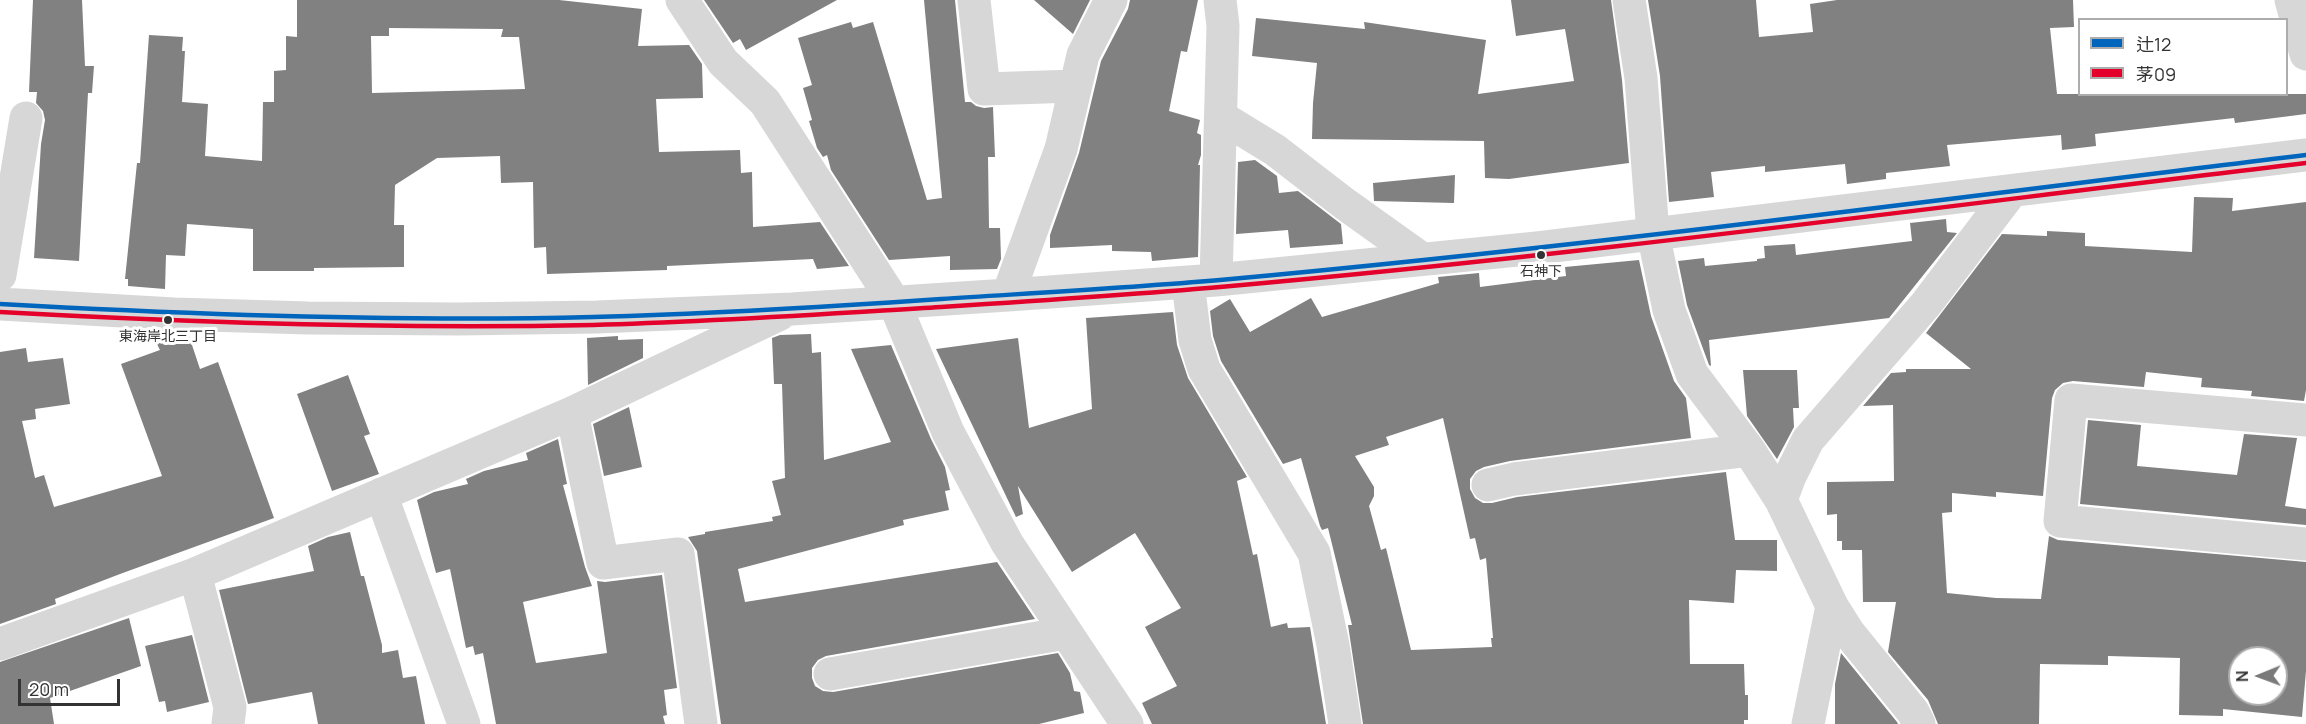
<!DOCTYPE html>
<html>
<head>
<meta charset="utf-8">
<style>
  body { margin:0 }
  #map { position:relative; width:2306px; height:724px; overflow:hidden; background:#fff; font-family:Manrope,"Noto Sans JP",sans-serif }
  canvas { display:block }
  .legend { position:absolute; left:2078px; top:18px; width:210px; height:78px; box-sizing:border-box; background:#fff; border:2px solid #adadad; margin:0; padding:8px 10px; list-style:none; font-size:18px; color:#333 }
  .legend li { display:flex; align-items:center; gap:12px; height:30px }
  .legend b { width:30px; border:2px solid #adadad }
  .north { position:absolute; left:2228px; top:646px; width:60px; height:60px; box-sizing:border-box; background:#fff; border:2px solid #adadad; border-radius:50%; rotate:269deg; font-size:16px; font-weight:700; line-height:24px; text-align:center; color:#333 }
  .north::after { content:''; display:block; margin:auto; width:21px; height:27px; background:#7a7a7a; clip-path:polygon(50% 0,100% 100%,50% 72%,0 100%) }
  .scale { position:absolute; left:18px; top:679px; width:102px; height:27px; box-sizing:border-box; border:3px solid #333; border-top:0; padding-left:8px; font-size:18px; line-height:21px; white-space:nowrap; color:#333; -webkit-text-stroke:4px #fff; paint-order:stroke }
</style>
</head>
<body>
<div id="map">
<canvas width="2306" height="724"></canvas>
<ul class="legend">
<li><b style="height:8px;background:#0065bd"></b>辻12</li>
<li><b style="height:8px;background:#e4002b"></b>茅09</li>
</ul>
<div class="north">N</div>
<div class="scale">20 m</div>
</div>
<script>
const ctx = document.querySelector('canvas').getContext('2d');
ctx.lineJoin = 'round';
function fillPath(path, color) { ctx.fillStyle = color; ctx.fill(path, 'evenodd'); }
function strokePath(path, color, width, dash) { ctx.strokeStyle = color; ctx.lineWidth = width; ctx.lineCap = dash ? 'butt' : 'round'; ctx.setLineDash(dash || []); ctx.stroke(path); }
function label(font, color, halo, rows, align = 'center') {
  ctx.font = font + ' Manrope,"Noto Sans JP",sans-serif'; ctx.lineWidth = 6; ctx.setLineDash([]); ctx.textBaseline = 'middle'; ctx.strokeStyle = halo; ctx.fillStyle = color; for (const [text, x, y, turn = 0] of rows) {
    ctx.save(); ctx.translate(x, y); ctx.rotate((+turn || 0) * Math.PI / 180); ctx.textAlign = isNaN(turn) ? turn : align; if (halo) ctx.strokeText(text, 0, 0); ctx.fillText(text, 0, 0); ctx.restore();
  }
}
fillPath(new Path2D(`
  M33,0H82L85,66H94L92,93H88L79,261L34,258L41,144L45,120L43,111L36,103L37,92H29Z
  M297,0H559L642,9L638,46L689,45L702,64L703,98L656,99L659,152L740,150L741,173L752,172L753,227L820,222L849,266L817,269L813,259L667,266V270L547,274L546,247L534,248L533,182L501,183L500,156L437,158L395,185L394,225H404V267L314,268V271H253V229L187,224L185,256L166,255L165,289L128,286V279H125L137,163H140L149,35L183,37L182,51H185L182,102L208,104L205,156L262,161L263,102H274V71L286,70V36L297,37ZM389,28L503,29L501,37H519L525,89L372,93L371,36H389Z
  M704,0H837L746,50L740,39L733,43Z
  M924,0H955L965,102H971L976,106L984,108L993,107L995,157H988L989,228H1000L1001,259L997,269L950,270V256L889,260L831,170L827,155L823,157L817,148L809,121L812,120L803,88L812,85L798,38L851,22L853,28L873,22L927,200L942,198Z
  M1034,0H1090L1073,34Z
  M1130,0H1198L1187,52L1181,51L1169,111L1200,120L1197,133L1201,135V155L1198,165H1200L1198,257L1152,261L1151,252L1112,251V245L1050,248V235L1079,153L1101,61L1128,9Z
  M1511,0H1611L1622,80L1629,163L1509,179L1485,178L1484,141L1312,139L1313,103L1317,63L1252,56L1256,18L1365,29L1364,22L1486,40L1478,94L1574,81L1565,29L1516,36Z
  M1648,0H1756L1759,37L1813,32L1810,4L1837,0H2073L2074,27L2050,28L2057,94H2306V114L2235,123L2234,118L2095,134L2096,146L2062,150L2061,135L1947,145L1950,166L1886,173V179L1847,184L1845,164L1765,172V166L1711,172L1714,197L1669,202L1660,76Z
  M1255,160L1277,176L1279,193L1298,191L1341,224L1343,244L1290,248L1288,230L1236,234L1238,162Z
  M1455,175L1454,203L1374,201L1373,183Z
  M2194,197L2233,198L2232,211L2306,202V390L2304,401L2251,396L2252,391L2201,387L2202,378L2146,372L2144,387L2073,381L2063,383L2055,390L2052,398L2043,496L1996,492V497L1952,493V512L1942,513L1947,593L1996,598L2041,599L2049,536L2058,540L2306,562V671L2302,717L2223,709V716L2179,715L2180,658L2108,656V665L2040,664L2039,724H1938L1928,700L1888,652L1896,602H1863L1862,550H1842V541H1837V514L1827,515V482L1894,481L1893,405L1863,406L1891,373L1906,372V369H1971L1926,333L2002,234L2047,236V231L2085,233V246L2192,252ZM2240,658H2276V694H2240Z
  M1946,219L1947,232L1957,233L1889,318L1709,340L1711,366L1709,365L1687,305L1678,261L1704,258L1705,266L1757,261V259L1765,258L1764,246L1795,244L1796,255L1912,241L1910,223Z
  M1639,260L1651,316L1674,381L1686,398L1691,438L1510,461L1484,467L1476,471L1470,479V489L1475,498L1483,503H1492L1517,497L1726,472L1735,540H1777V571L1736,570L1734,603L1689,600L1690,664H1744L1745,695H1748V720H1744V724H1363L1348,625H1352L1328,528L1322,530L1320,526L1301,458L1283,464L1221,361L1213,336L1210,311L1230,299L1250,332L1311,298L1322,317L1439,283L1438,277L1479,273L1480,287L1566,276L1565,267ZM1443,418L1470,539L1475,538L1480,560L1486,558L1493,638H1491L1492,647L1411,650L1386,548L1381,550L1369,506L1374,496V487L1355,456L1389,445L1386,437Z
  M1173,312L1177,345L1188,378L1247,477L1237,481L1253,555L1257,554L1271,627L1287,623L1288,628L1310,627L1326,724H1152L1142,703L1177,686L1145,627L1181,608L1135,533L1072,572L1018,486L1023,514L1016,517L936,349L1018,338L1029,428L1092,409L1086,318Z
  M188,333L200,369L218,362L274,518L120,574L55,599L56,604L0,624V352L26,348L28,362L63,358L70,404L35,409L36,419L22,421L35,478L44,475L54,507L162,476L121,364L160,350L157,344Z
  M811,334L812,353L821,352L824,460L891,442L851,349L891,345L931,439L945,467L950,490L945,491L949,510L903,520L904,525L738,569L745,602L997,562L1035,619L826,656L818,660L812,668V678L815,686L823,691L833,692L1058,653L1070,673L1074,691L1080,692L1084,713L1039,724H721L697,551L688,537L705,534V532L773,521L772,517L781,515L772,481L785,478L782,384H774L772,338L780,335Z
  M618,336V340L643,339V358L588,385L587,338Z
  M1743,370H1797L1799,408H1793L1794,427L1777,459L1747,416Z
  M348,375L370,434L364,436L379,474L332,491L297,394Z
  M629,407L642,467L604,476L593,424Z
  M2088,420L2141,425L2137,466L2237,475L2244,434L2297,438L2285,506L2306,509V525L2080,504Z
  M558,439L567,484L563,485L585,567L592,586L523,602L536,663L607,653L597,581L605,582L662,575L677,688L664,690L667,715L663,716L665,724H496L483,653L475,655L473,646L466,648L450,569L436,573L417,500L434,492L468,484L466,479L484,471L528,460L526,453Z
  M350,532L361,576H364L382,645V653L398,650L403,678L416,676L425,724H318L312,692L248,704L219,590L314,571L308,546L328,537Z
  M129,618L141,666L50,698L54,724H0V662Z
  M192,635L209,702L167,712L165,701L159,702L145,646Z
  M1841,653L1897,722L1898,724H1835V684Z`), '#818181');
strokePath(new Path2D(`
  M682,0L723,62L765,102L894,302L948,432L1007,543L1127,724
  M974,0L984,89L1075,86
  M1629,0L1641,78L1653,233L1669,310L1692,374L1749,450L1781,500L1832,606L1808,724
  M2291,0L2306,54
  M1221,117L1275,150L1345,204L1422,259
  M0,275L26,118
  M1216,280L1223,26L1220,0
  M1188,282L1195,340L1204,369L1314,553L1333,645L1345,724
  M1008,295L1061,149L1083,55L1111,0
  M0,304L174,314L308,318L459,319L597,317L792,309L1008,295L1216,280L1537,248L2306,155
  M572,413L603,563L678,554L701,724
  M2306,420L2071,400L2060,521L2306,544
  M1488,485L1514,479L1749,450
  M381,494L464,724
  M1781,500L1790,476L1808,440L1926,304L2011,192
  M195,574L230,707L228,724
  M1832,606L1849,633L1913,712L1919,724
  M0,644L195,574L572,413L780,314
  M830,674L1066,633`), '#d7d7d7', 33);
strokePath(new Path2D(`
  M0,304C198,315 395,322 593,317C709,314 825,307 941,299C1034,293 1127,288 1220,280C1583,247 1944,199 2306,155`), '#0065bd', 4.5);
strokePath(new Path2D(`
  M0,312C198,323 395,329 593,325C709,322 825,314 941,307C1034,301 1127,295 1220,287C1583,255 1944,206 2306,163`), '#e4002b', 4.5);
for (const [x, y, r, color] of [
  [1541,255,5,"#333"],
  [168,320,5,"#333"]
]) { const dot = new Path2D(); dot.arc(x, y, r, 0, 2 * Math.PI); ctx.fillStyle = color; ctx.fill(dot); strokePath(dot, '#fff', 2); }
label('14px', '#333', '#fff', [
  ["石神下",1541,272],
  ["東海岸北三丁目",168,337]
]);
</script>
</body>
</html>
